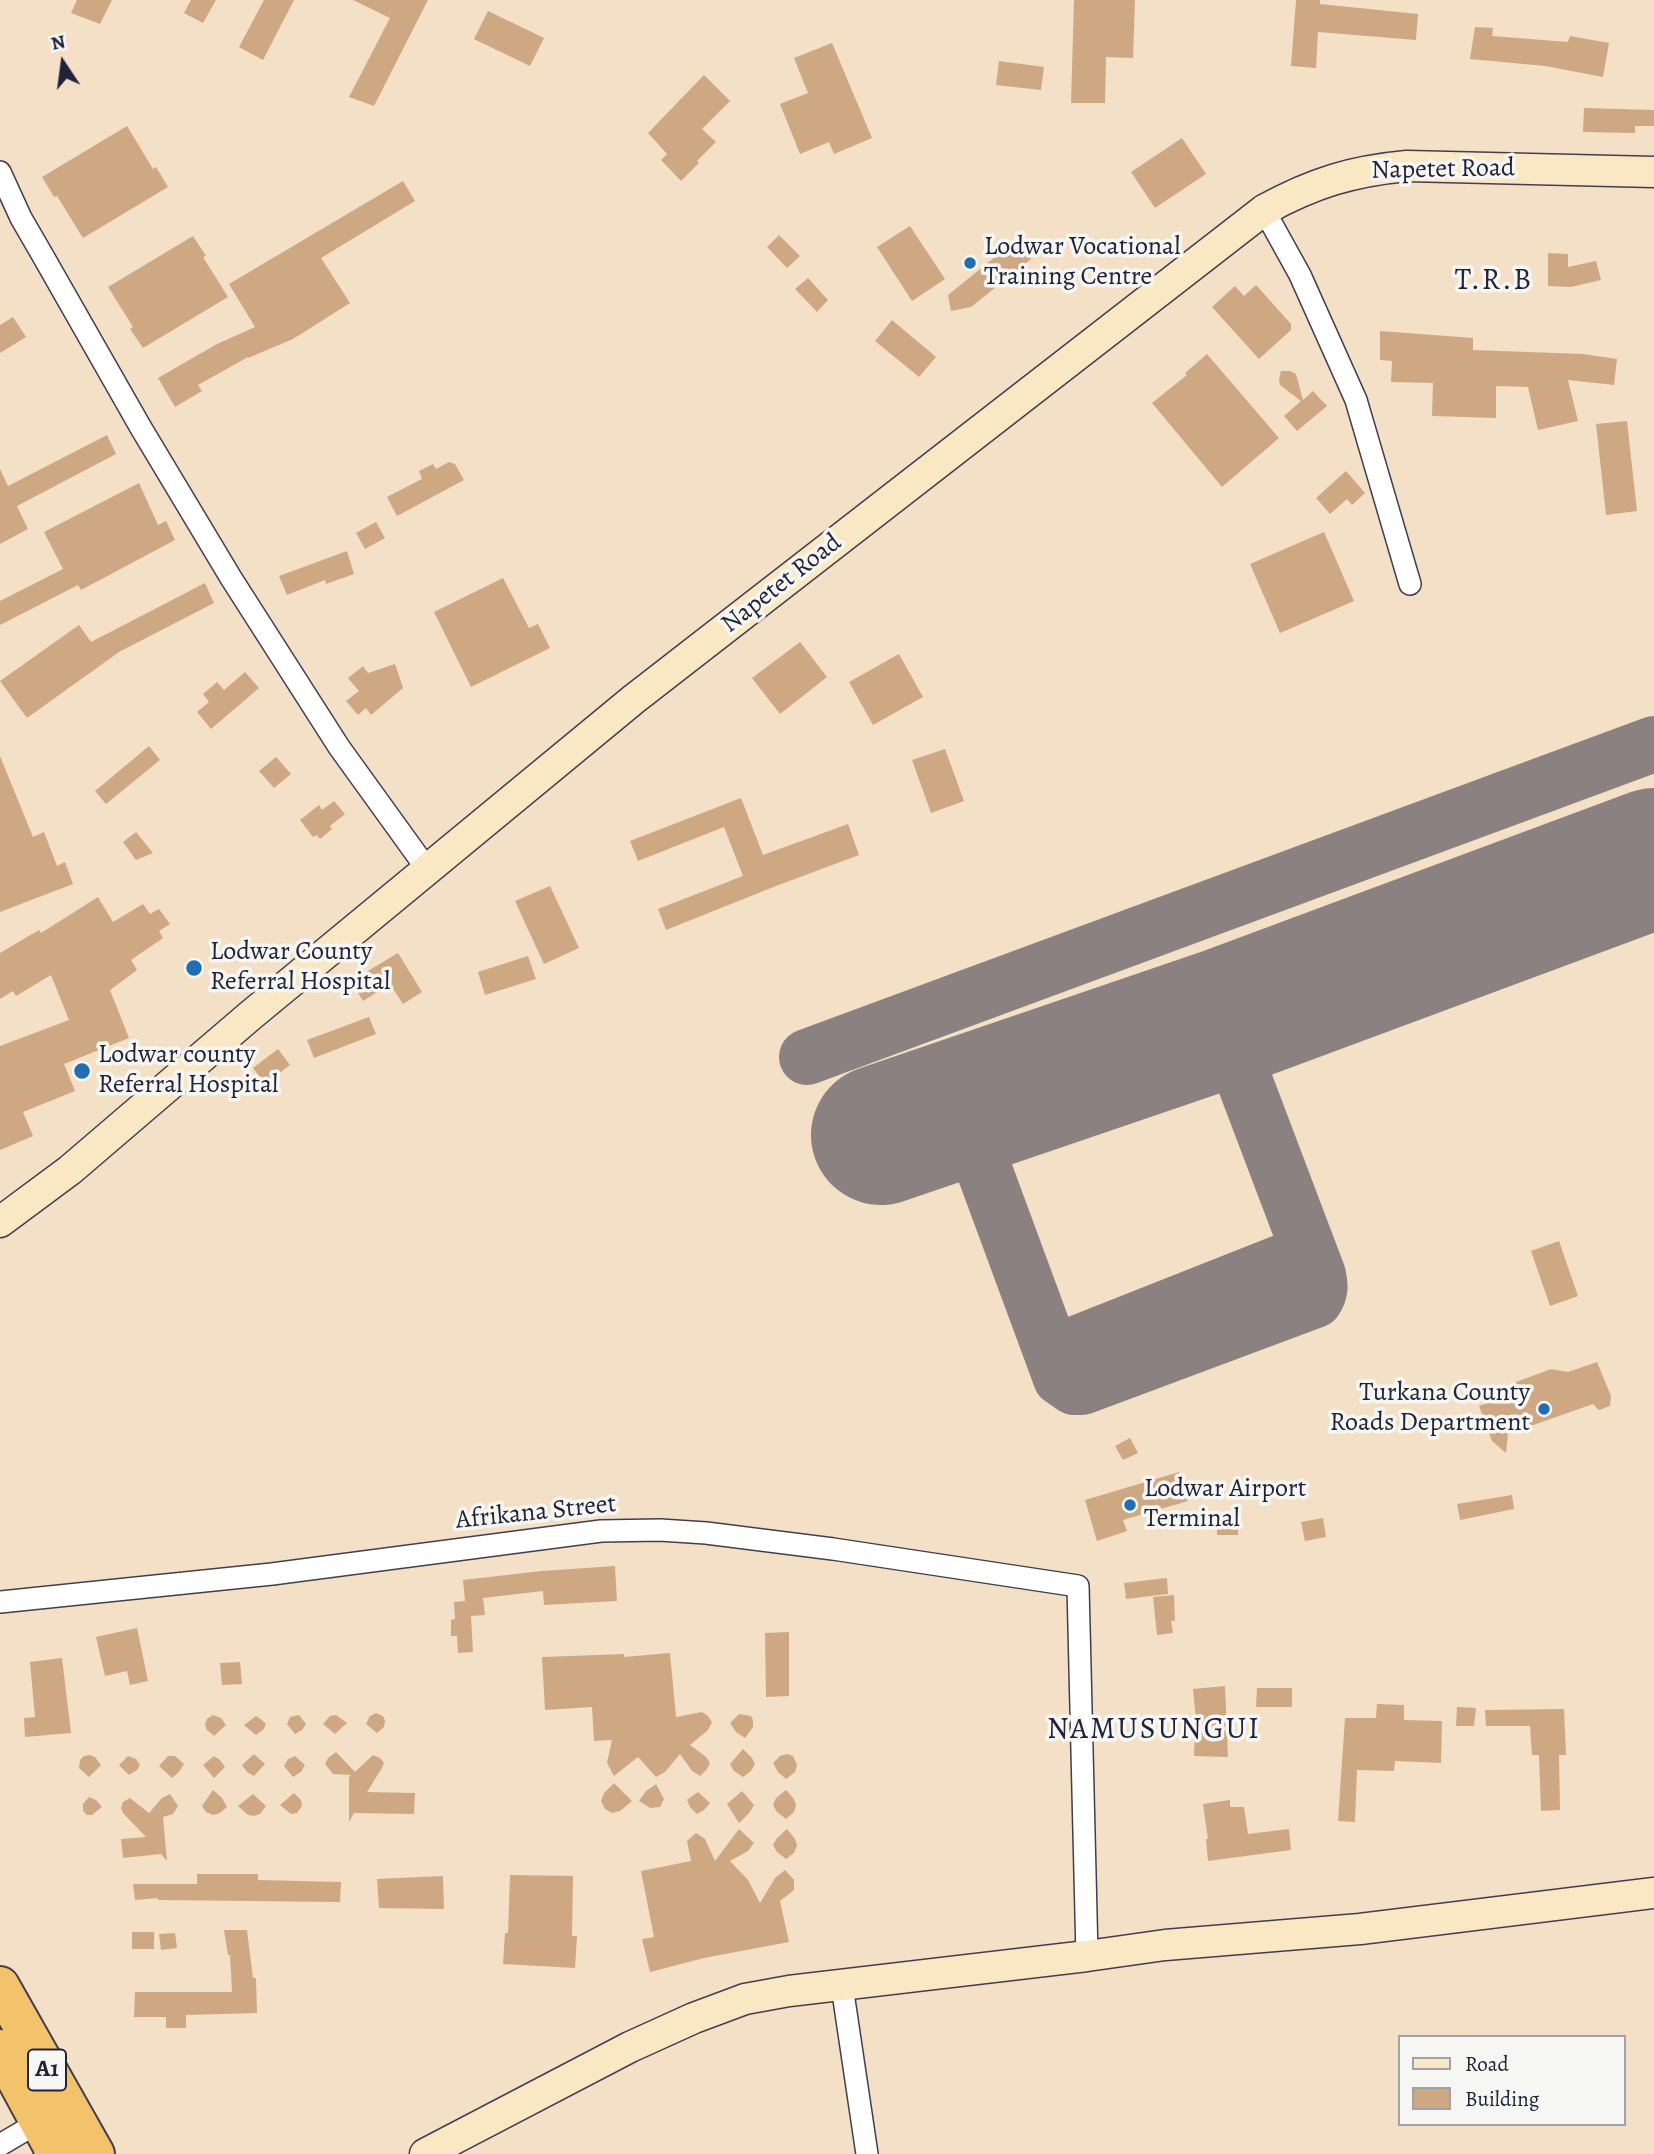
<!DOCTYPE html>
<html>
<head>
<meta charset="utf-8">
<style>
  body { margin:0 }
  #map { position:relative; width:1654px; height:2154px; overflow:hidden; background:#f4e0c7; font-family:Alegreya,serif }
  canvas { display:block }
  .legend { position:absolute; left:1398px; top:2035px; width:228px; height:91px; box-sizing:border-box; background:#f6f6f2; border:2px solid #a1a1a9; margin:0; padding:9px 12px; list-style:none; font-size:21px; color:#22223b }
  .legend li { display:flex; align-items:center; gap:14px; height:35px }
  .legend b { width:35px; border:2px solid #a1a1a9 }
  .north { position:absolute; left:28px; top:28px; width:70px; height:70px; -webkit-text-stroke:5px #f6f6f2; paint-order:stroke; rotate:347deg; font-size:19px; font-weight:700; line-height:28px; text-align:center; color:#22223b }
  .north::after { content:''; display:block; margin:auto; width:24px; height:32px; background:#22223b; clip-path:polygon(50% 0,100% 100%,50% 72%,0 100%) }
</style>
</head>
<body>
<div id="map">
<canvas width="1654" height="2154"></canvas>
<ul class="legend">
<li><b style="height:9px;background:#fae7c3"></b>Road</li>
<li><b style="height:19px;background:#cea883"></b>Building</li>
</ul>
<div class="north">N</div>
</div>
<script>
const ctx = document.querySelector('canvas').getContext('2d');
ctx.lineJoin = 'round';
function strokePath(path, color, width, dash) { ctx.strokeStyle = color; ctx.lineWidth = width; ctx.lineCap = dash ? 'butt' : 'round'; ctx.setLineDash(dash || []); ctx.stroke(path); }
function fillPath(path, color) { ctx.fillStyle = color; ctx.fill(path, 'evenodd'); }
function label(font, color, halo, rows, align = 'center') {
  ctx.font = font + ' Alegreya,serif'; ctx.lineWidth = 7; ctx.setLineDash([]); ctx.textBaseline = 'middle'; ctx.strokeStyle = halo; ctx.fillStyle = color; for (const [text, x, y, turn = 0] of rows) {
    ctx.save(); ctx.translate(x, y); ctx.rotate((+turn || 0) * Math.PI / 180); ctx.textAlign = isNaN(turn) ? turn : align; if (halo) ctx.strokeText(text, 0, 0); ctx.fillText(text, 0, 0); ctx.restore();
  }
}
strokePath(new Path2D(`
  M807,1057L1654,744
  M961,1107L1061,1378L1074,1387H1082L1315,1300C1321,1291 1320,1285 1318,1275L1221,1019
  M1049,1344L1063,1348L1068,1347L1293,1258L1303,1250L1306,1243`), '#8b8181', 56);
strokePath(new Path2D(`
  M881,1135L1221,1019L1654,858`), '#8b8181', 140);
fillPath(new Path2D(`
  M77,0H112L100,24L71,13Z
  M191,0H216L203,23L184,13Z
  M264,0H294L263,60L239,47Z
  M353,0H428L374,106L349,97L390,18Z
  M1074,0H1135L1133,58L1106,57L1105,103H1071Z
  M1296,0H1320V4L1418,14L1416,40L1318,32L1316,68L1291,66Z
  M488,11L544,38L530,66L474,39Z
  M1475,27L1493,28L1492,36L1568,42L1570,36L1609,43L1603,77L1545,66L1470,59Z
  M832,43L872,138L834,154L829,142L800,154L780,104L808,93L794,58Z
  M999,61L1044,67L1041,90L996,85Z
  M704,75L730,101L702,129L716,142L697,161L699,163L681,181L661,160L667,154L648,133Z
  M1584,108L1654,110V126H1635V133L1583,132Z
  M127,126L153,169L156,167L168,187L83,238L57,196L54,197L42,177Z
  M1182,138L1206,174L1155,208L1131,172Z
  M403,181L415,201L321,258L350,303L293,339L248,358V357L198,385L202,391L175,407L158,378L217,344L255,327L229,284Z
  M910,226L945,279L912,301L877,247Z
  M779,235L800,256L787,268L767,247Z
  M193,236L206,256L203,257L228,297L143,348L130,329L133,327L108,287Z
  M1016,240L1031,259L971,307L951,311L948,295Z
  M1548,253L1568,254V267L1596,261L1601,280L1571,287L1548,286Z
  M808,278L828,300L817,312L795,289Z
  M1256,285L1291,324V330L1259,359L1212,307L1235,286L1244,296Z
  M13,317L26,337L0,353V325Z
  M892,320L936,357L919,377L875,341Z
  M1380,331L1473,338V350L1583,354L1617,359L1614,385L1568,380L1578,421L1538,430L1528,387L1496,386V418L1432,416L1433,383L1391,382L1392,361L1380,360Z
  M1207,354L1279,438L1222,487L1152,403L1187,375L1185,373Z
  M1281,371H1290L1296,374L1303,400L1313,391L1327,406L1297,431L1284,416L1301,401L1280,385L1279,379Z
  M1627,421L1637,511L1606,515L1596,424Z
  M107,435L116,454L17,506L28,529L0,544V469L8,486Z
  M449,462L455,464L464,480L397,516L387,497L422,479L419,471L433,464L436,469Z
  M1346,471L1365,493L1352,505L1347,499L1330,514L1316,498Z
  M139,483L158,525L166,521L175,540L81,590L78,585L0,625V601L63,569L44,532Z
  M376,522L385,538L365,549L356,533Z
  M1324,532L1354,601L1280,633L1250,564Z
  M347,551L354,574L326,584L325,580L287,595L279,576Z
  M503,578L529,628L538,624L550,648L471,687L434,612Z
  M205,583L214,603L119,652L27,718L0,681L79,625L91,642Z
  M800,642L827,677L780,714L752,678Z
  M899,654L923,697L873,725L849,682Z
  M395,664L403,688L371,715L366,708L358,715L346,701L359,691L348,678L363,666L368,673Z
  M245,672L259,688L211,729L197,712L209,702L203,694L217,682L224,690Z
  M149,746L160,760L106,804L95,791Z
  M945,749L964,801L931,813L912,760Z
  M0,756L33,837L44,832L57,866L65,862L73,884L0,912Z
  M276,757L291,774L274,788L259,771Z
  M741,798L763,855L848,824L859,855L776,886L666,930L658,909L743,876L724,827L638,861L630,841Z
  M334,801L345,814L330,826L332,829L320,839L317,835L313,837L300,820L319,805L322,810Z
  M136,832L153,853L136,860L123,842Z
  M550,886L579,948L544,964L515,901Z
  M98,897L113,922L143,904L150,914L159,909L170,924L159,931L163,938L131,960L137,970L110,990L129,1038L64,1064L75,1091L23,1112L33,1136L0,1150V1046L69,1020L51,975L16,996L13,991L0,999V953L39,930L41,933Z
  M398,953L422,992L403,1004L390,984L363,1001L351,981Z
  M528,956L536,979L485,995L478,972Z
  M369,1017L376,1034L314,1058L307,1040Z
  M278,1049L290,1065L265,1084L253,1068Z
  M1559,1241L1578,1296L1550,1306L1531,1251Z
  M1597,1362L1611,1396L1610,1406L1599,1410L1593,1404L1508,1434L1506,1453L1492,1441L1479,1406L1505,1396L1516,1382L1551,1369L1568,1372Z
  M1130,1438L1138,1453L1123,1460L1115,1446Z
  M1179,1472L1188,1501L1123,1520L1127,1531L1097,1541L1085,1500Z
  M1512,1495L1514,1509L1460,1520L1457,1504Z
  M1323,1518L1326,1537L1305,1541L1301,1522Z
  M1217,1519H1238V1535H1217Z
  M615,1566L617,1601L544,1605L543,1591L483,1598L485,1615L471,1616L473,1652L458,1653L457,1636H451V1620L455,1619L454,1602L465,1601L463,1580L542,1571Z
  M1167,1578L1168,1594L1126,1599L1124,1583Z
  M1174,1595L1175,1621H1171L1173,1633L1157,1635L1153,1597Z
  M137,1628L148,1681L130,1685L127,1671L105,1676L96,1637Z
  M789,1632V1696L766,1697L765,1633Z
  M670,1653L676,1717L702,1712L708,1716L712,1722L708,1730L690,1745L706,1757L710,1763L707,1769L700,1776L692,1771L680,1754L665,1772L656,1777L638,1757L614,1776L607,1763L612,1740L594,1741L592,1707L545,1710L542,1657L624,1654V1657Z
  M62,1658L71,1733L25,1737L24,1718L35,1717L30,1662Z
  M240,1662L242,1684L222,1685L220,1663Z
  M1225,1686L1228,1757L1194,1756L1195,1730H1197L1193,1689Z
  M1257,1688H1292V1707H1256Z
  M1377,1704L1404,1705V1720L1442,1721L1441,1763L1395,1761L1394,1771L1357,1770L1355,1822L1338,1821L1345,1718H1376Z
  M1457,1707L1476,1708L1474,1726H1456Z
  M1564,1709L1566,1755H1559L1560,1810L1541,1811L1539,1755H1532L1530,1726H1486L1485,1710Z
  M376,1713L383,1716L385,1721L384,1727L377,1733L366,1724L370,1716Z
  M739,1714L751,1716L753,1720V1727L745,1738L736,1732L730,1723Z
  M213,1715L221,1718L226,1725L214,1736L207,1730L205,1725L207,1719Z
  M299,1715L306,1724L302,1730L295,1734L287,1724L290,1717Z
  M336,1715L347,1723L335,1734L323,1724L330,1716Z
  M256,1716L262,1720L266,1724L263,1730L256,1735L244,1725Z
  M743,1749L752,1758L755,1764L751,1771L743,1777L734,1771L730,1764Z
  M336,1752L355,1772L373,1755L380,1758L384,1763L382,1768L367,1792L415,1793L414,1814L354,1813L349,1822V1777L351,1775L333,1774L325,1764L328,1758Z
  M254,1754L265,1764L254,1776L247,1772L242,1765Z
  M787,1754L793,1756L797,1765L795,1772L786,1779L778,1772L773,1763L780,1756Z
  M89,1755L95,1757L101,1765L89,1777L79,1768L80,1760L84,1756Z
  M128,1756L136,1759L140,1765L137,1770L129,1775L119,1765Z
  M168,1756H175L184,1764L179,1772L172,1778L159,1766Z
  M214,1756L220,1760L225,1767L214,1778L203,1765Z
  M295,1756L305,1765L301,1772L293,1777L284,1766L288,1759Z
  M614,1783L632,1801L620,1811L612,1813L605,1809L601,1801L604,1793Z
  M656,1784L664,1799L660,1807L650,1808L639,1801L646,1791Z
  M213,1790L222,1798L227,1807L220,1813L213,1815L206,1812L202,1806Z
  M786,1790L794,1799L796,1805L794,1812L786,1819L777,1812L773,1805L776,1798Z
  M742,1791L754,1805L750,1812L739,1823L727,1804Z
  M698,1792L710,1803L704,1810L697,1814L690,1807L687,1800Z
  M294,1793L301,1800L302,1806L297,1813L291,1814L280,1805Z
  M170,1794L178,1806L173,1814L163,1817L167,1861L161,1854L123,1858L121,1839L146,1837L123,1813L121,1808L123,1802L130,1798L149,1813L162,1798Z
  M253,1794L266,1806L260,1814L254,1816L248,1815L238,1806Z
  M89,1797L96,1800L102,1807L92,1815H87L83,1811V1804Z
  M1230,1800V1807H1244L1248,1834L1289,1829L1291,1850L1208,1861L1206,1839H1208L1203,1804Z
  M739,1829L754,1843L748,1851L730,1861L748,1880L760,1903L775,1878L785,1870L794,1880V1890L780,1901L789,1942L704,1958L650,1972L642,1939L654,1937L641,1871L691,1861L687,1841L696,1833L705,1839L715,1861Z
  M787,1829L795,1839L797,1845L794,1853L786,1859L777,1852L773,1845L777,1838Z
  M197,1874H258V1880L341,1882L340,1902L158,1900V1898L135,1900L133,1884H197Z
  M510,1875L573,1876L572,1936H577L575,1968L503,1964L505,1933H508Z
  M443,1876L444,1909L379,1908L377,1879Z
  M224,1930H247L253,1978H256L257,2013L186,2015V2028H166V2017H134L135,1992H232L230,1955H228Z
  M132,1932H154V1949H132Z
  M175,1933L177,1948L161,1950L159,1934Z`), '#cea883');
const street = new Path2D(`
  M0,172L21,218L43,256L141,428L231,578L339,747L427,869
  M1264,210L1300,275L1356,400L1410,584
  M0,1602L272,1574L601,1531L660,1530L706,1533L833,1549L1078,1586L1087,1956
  M842,1986L867,2154
  M0,2145L39,2122`);
const secondary = new Path2D(`
  M0,1222L70,1170L251,1015L634,699L1264,210C1313,183 1352,171 1407,166L1654,172
  M425,2154L630,2047L694,2018L745,1999L789,1991L1087,1956L1165,1945L1360,1929L1654,1893`);
const highway = new Path2D(`
  M0,1986L95,2154
  M0,2049L52,2145L54,2154`);
strokePath(street, '#423e50', 24);
strokePath(secondary, '#423e50', 33);
strokePath(highway, '#423e50', 42);
strokePath(street, '#fff', 21);
strokePath(secondary, '#fae7c3', 30);
strokePath(highway, '#f2c36a', 38);
for (const [x, y, r, color] of [
  [970,263,7,"#1f6fb2"],
  [194,968,9,"#1f6fb2"],
  [82,1071,9,"#1f6fb2"],
  [1544,1409,7,"#1f6fb2"],
  [1130,1505,7,"#1f6fb2"]
]) { const dot = new Path2D(); dot.arc(x, y, r, 0, 2 * Math.PI); ctx.fillStyle = color; ctx.fill(dot); strokePath(dot, '#f6f6f2', 2.5); }
for (const [x, y, w] of [
  [47,2070,38]
]) { const box = new Path2D(); box.roundRect(x - w / 2, y - 20.5, w, 41, 5); ctx.fillStyle = '#f6f6f2'; ctx.fill(box); strokePath(box, '#22223b', 2); }
label('bold 24px', '#22223b', null, [
  ["A1",47,2070]
]);
label('26px', '#22223b', '#f6f6f2', [
  ["Napetet Road",1443,170,-1],
  ["Napetet Road",782,584,-38],
  ["Afrikana Street",536,1513,-6]
]);
label('26px', '#22223b', '#f6f6f2', [
  ["Lodwar Vocational",984,248],
  ["Training Centre",984,278],
  ["Lodwar County",210,953],
  ["Referral Hospital",210,983],
  ["Lodwar county",98,1056],
  ["Referral Hospital",98,1086],
  ["Turkana County",1530,1394,"right"],
  ["Roads Department",1530,1424,"right"],
  ["Lodwar Airport",1144,1490],
  ["Terminal",1144,1520]
], 'left');
ctx.letterSpacing = '2px';
label('30px', '#22223b', '#f6f6f2', [
  ["T.R.B",1494,282],
  ["NAMUSUNGUI",1154,1731]
]);
ctx.letterSpacing = '0px';
</script>
</body>
</html>
